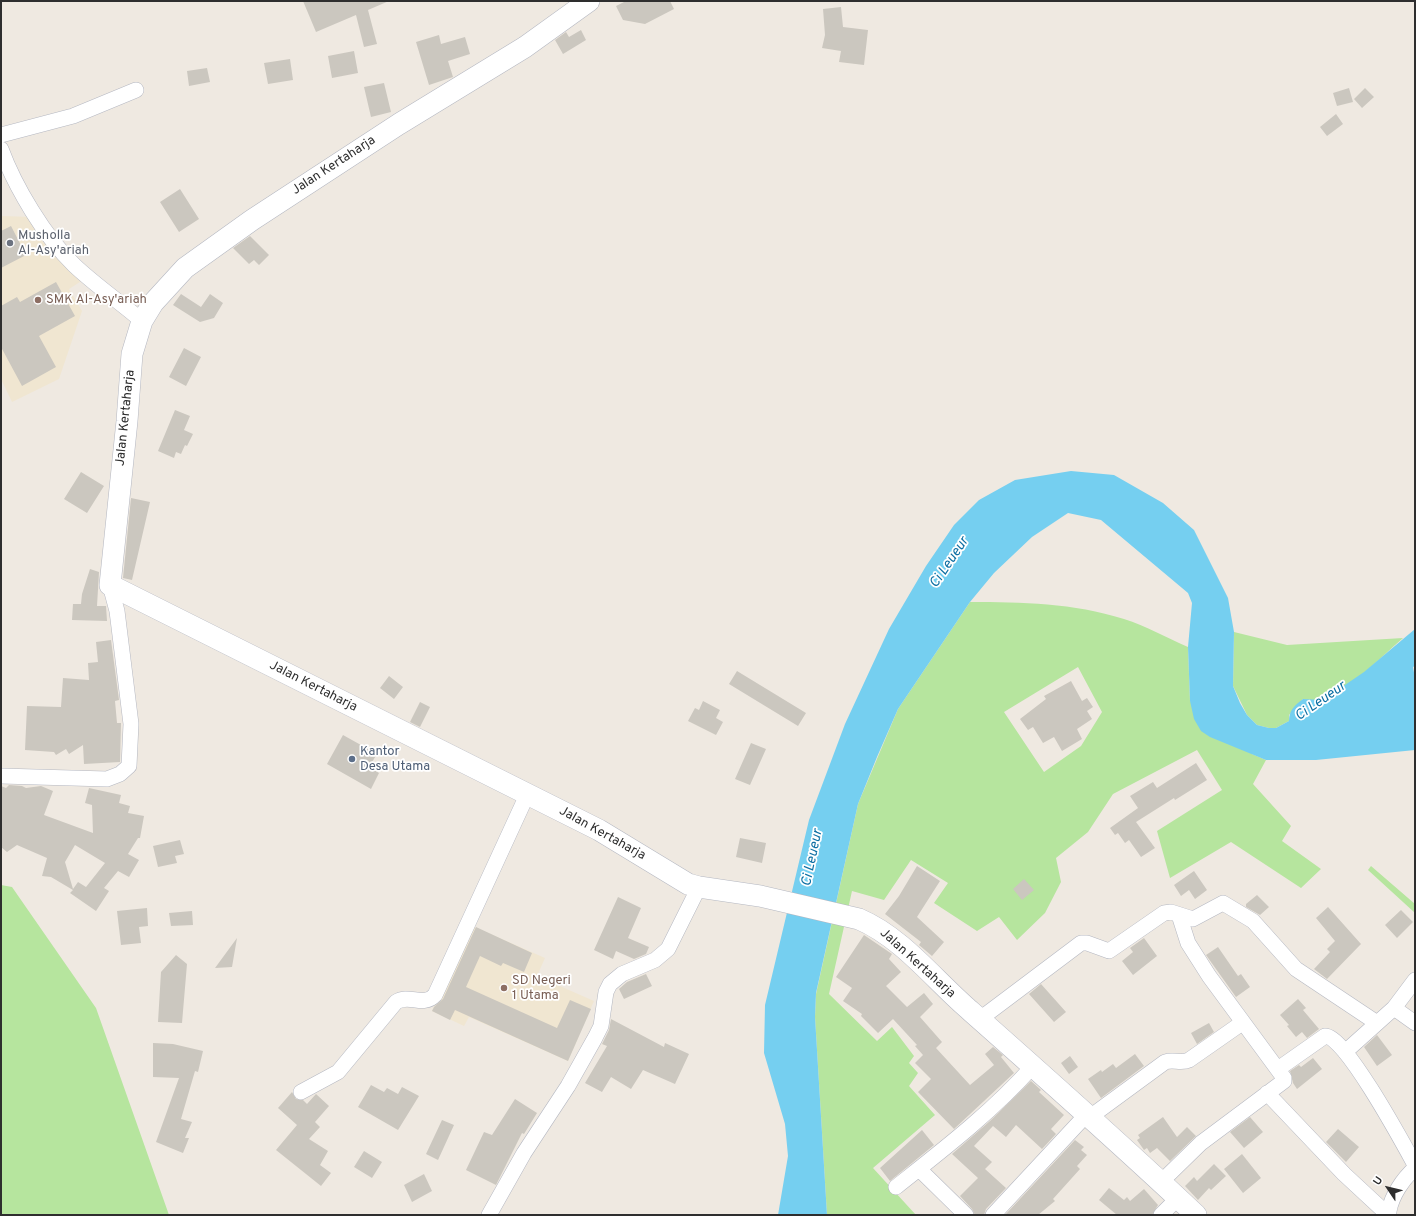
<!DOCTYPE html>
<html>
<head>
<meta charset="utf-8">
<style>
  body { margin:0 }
  #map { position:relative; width:1416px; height:1216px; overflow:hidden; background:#efe9e1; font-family:Overpass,sans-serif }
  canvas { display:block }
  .frame { position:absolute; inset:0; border:2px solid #2e2e2e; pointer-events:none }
  .north { position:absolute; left:1368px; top:1168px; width:40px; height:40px; -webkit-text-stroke:3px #fff; paint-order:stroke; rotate:305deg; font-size:11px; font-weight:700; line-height:16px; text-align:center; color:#2e2e2e }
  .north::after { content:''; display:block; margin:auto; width:14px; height:18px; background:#2e2e2e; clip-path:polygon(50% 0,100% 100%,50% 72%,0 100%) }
</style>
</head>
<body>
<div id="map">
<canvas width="1416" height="1216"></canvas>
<div class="frame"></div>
<div class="north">U</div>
</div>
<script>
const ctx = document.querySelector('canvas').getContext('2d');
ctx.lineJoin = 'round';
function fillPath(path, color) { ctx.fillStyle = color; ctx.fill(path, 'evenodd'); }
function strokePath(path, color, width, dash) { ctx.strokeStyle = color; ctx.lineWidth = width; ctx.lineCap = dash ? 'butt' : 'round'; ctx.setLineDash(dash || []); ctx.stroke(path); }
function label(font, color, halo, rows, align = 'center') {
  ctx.font = font + ' Overpass,sans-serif'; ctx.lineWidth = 3.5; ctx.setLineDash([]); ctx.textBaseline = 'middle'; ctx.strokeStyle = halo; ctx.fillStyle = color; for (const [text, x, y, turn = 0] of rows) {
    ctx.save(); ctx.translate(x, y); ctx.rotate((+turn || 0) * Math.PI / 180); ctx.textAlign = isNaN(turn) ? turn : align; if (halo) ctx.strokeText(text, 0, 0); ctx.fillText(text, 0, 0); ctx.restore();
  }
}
fillPath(new Path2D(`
  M1,216L33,217L83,280L69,289L82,311L59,379L12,402L1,379Z
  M470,925L545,958L537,976L594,1001L568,1061L469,1017L464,1026L432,1011Z`), '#f0e6d1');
fillPath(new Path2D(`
  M970,602C1022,602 1073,603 1124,619C1146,626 1167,638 1188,647L1190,701L1252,754L1266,760L1253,784L1291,826L1282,841L1321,869L1301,888L1231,842L1170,878L1157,831L1222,790L1197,750L1113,794L1088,832L1056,858L1061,882L1045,913L1017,940L999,917L977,931L934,903L948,883L911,860L884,900L852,891L829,994L877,1041L892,1027L914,1056L909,1063L918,1073L909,1086L935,1115L873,1168L916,1215H827L815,1017L816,994L858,804L898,709ZM1078,667L1102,712L1081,746L1044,772L1004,712Z
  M1234,632L1287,645L1403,638C1379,659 1354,686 1324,699C1318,702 1309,700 1303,699L1289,715V721L1276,728H1269L1257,725L1247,715L1233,686Z
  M1371,866L1415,904V913L1368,870Z
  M1,885L12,887L96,1008L169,1215H1Z`), '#b6e59e');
fillPath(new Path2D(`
  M1071,471L1114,475L1163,503L1194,530L1228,598L1234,632L1233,686L1240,703L1247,715L1257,725L1269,728H1276L1289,721C1289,710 1295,705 1303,699L1323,700L1364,672L1415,629V666L1413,667L1415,678V750L1316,760H1266L1210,737L1201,731L1194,719L1190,701L1188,647L1192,603L1188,593L1101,520L1068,513L1032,537L994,573L970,602L898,709L877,757L858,804L816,993L815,1017L827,1215H778L788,1156L785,1124L764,1053L765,1005L809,820L845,724L889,629L926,566L954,525L979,500L1015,480Z`), '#75cff0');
fillPath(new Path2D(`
  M303,1H389L368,10L377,44L364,47L356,15L316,32Z
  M626,1H670L674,9L645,24L623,20L616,6Z
  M841,7L843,27L868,30L864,65L839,62L841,51L822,48L825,35L823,9Z
  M581,30L586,40L563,54L555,40L566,32L569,37Z
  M439,35L441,44L465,37L470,54L448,61L453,77L429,85L416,42Z
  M354,51L358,73L332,78L328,56Z
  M290,59L293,80L268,84L264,63Z
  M207,68L210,82L189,86L187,71Z
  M384,83L391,112L371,117L364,87Z
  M1349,88L1353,102L1337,106L1333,93Z
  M1365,88L1374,97L1362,108L1354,99Z
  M1336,114L1343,124L1327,136L1320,127Z
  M180,189L199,219L179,232L160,202Z
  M11,226L26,255L1,268V231Z
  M250,236L269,255L259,265L254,260L249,264L233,248Z
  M56,282L75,316L39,336L56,367L22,386L1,347V306L17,297L20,302Z
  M181,294L201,307L210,294L223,303L214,318L200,322L173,305Z
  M184,348L201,357L186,386L169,377Z
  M175,410L190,416L184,430L193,434L187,446L185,445L181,454L176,452L174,458L158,451Z
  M81,472L104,486L87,513L64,499Z
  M131,498L150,502L132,580L123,578Z
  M90,569L99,572L97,606H106L107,621L72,620L73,604H81L82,594Z
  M111,640L119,700L115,701L117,723H121L120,762L84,764L83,745L69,754L66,749L56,755L54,752L25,750L27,706L61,707L63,678L89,680L88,663L98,662L96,642Z
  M737,671L806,713L798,726L729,684Z
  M389,676L403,687L394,699L380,688Z
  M1071,681L1082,701L1087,698L1093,707L1087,711L1092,719L1077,729L1082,739L1062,751L1054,737L1043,743L1033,727L1028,730L1020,719L1046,699L1044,696Z
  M703,701L720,710L716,718L723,722L716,735L688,721L695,708L699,710Z
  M420,702L430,707L420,727L410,722Z
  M343,735L377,754L369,767L379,773L371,789L327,764Z
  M751,743L766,749L750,785L735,779Z
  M1196,763L1207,780L1175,800L1174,798L1136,822L1155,848L1141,857L1129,840L1125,843L1118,833L1115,835L1110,828L1138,808L1130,796L1153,782L1157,788Z
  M9,785L22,786L26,788L41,786L53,791L44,815L93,833L92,805L85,803L89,788L121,795L119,803L130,806L128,813L144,816L140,838H138L128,854L139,860L129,877L118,871L104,888L109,891L96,911L70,893L73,890L51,877L42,876L47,858L17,845L7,852L1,847V786L6,788ZM75,845L105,863L86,887L78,882L73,889L65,862Z
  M740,838L766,843L762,863L736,857Z
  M180,840L184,854L175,856L177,863L158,867L153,846Z
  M917,866L940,881L917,917L944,942L932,956L919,945L921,942L885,914L899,896Z
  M1194,871L1207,890L1195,899L1189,890L1181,896L1174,885Z
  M1024,879L1034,890L1022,900L1013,889Z
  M1257,895L1269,907L1260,915L1246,907V904Z
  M618,897L641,908L628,938L649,947L646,954L634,959L616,951L613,959L594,950Z
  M1328,907L1361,944L1327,979L1314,969L1330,952L1327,949L1335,941L1316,918Z
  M147,908L148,926L139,927L141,943L121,945L117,911Z
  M1401,910L1413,922L1397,938L1385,925Z
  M192,911L193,925L171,926L169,913Z
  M476,927L532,953L524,972L503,963L501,966L480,956L466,987L557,1028L570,1000L591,1009L568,1061L455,1010L450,1020L432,1011L434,1007L443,999Z
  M864,935L892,954L889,959L901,972L886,986L907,1007L924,993L933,1004L920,1017L942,1042L936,1048L970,1085L994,1065L985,1054L993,1047L1003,1055L1001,1057L1014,1073L954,1129L918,1092L931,1079L915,1063L923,1055L915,1046L917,1045L893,1019L878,1033L861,1016L862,1014L843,1001L852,988L836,977Z
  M237,938L232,967L215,968Z
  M1144,938L1157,956L1133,975L1122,961L1133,952L1130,948Z
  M1218,947L1238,976L1241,974L1250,987L1236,997L1206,955Z
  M176,955L187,964L182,1023L158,1022L161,972Z
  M646,974L652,986L624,999L619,989L627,982Z
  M1041,984L1066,1012L1054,1022L1029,994Z
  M1298,999L1306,1008L1303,1010L1319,1029L1307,1038L1302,1032L1296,1037L1287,1026L1289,1025L1280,1015Z
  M611,1019L664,1047L665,1043L689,1054L675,1084L643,1070L631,1089L611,1077L602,1092L585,1083L607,1046L602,1044L609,1030Z
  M1209,1023L1214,1032L1197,1044L1191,1033Z
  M1377,1035L1392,1055L1377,1066L1364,1047Z
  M153,1043L173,1044L203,1051L198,1072L195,1071L181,1119L192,1122L185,1138H189L183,1153L156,1142L179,1078L153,1077Z
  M1135,1054L1144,1066L1101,1098L1088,1079L1101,1070L1102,1072L1113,1064L1116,1068Z
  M1070,1056L1078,1067L1069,1074L1061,1063Z
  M1313,1058L1322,1069L1297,1089L1293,1083L1290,1071L1299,1065L1301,1067Z
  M1031,1081L1041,1090L1039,1092L1064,1115L1051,1129L1056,1134L1042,1149L1016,1125L1006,1137L993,1126L974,1146L992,1162L985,1169L1006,1188L986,1209L984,1215H975L972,1209L960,1196L978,1178L952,1154L990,1121Z
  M371,1085L384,1092L387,1088L398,1094L402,1087L419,1096L398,1130L358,1107Z
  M292,1092L296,1099L303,1100L307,1104L316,1094L329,1106L315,1122L320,1127L309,1139L328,1151L320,1165L331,1173L321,1186L276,1150L297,1125L278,1108Z
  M515,1099L537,1113L524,1134L522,1133L496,1185L466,1170L484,1132L492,1135Z
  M1163,1117L1177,1137L1187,1127L1196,1136L1170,1161L1157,1148L1150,1153L1147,1148L1144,1150L1137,1140L1140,1138L1138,1135Z
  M1250,1117L1263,1132L1244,1148L1230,1132Z
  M442,1120L454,1125L438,1160L426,1154Z
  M1338,1129L1359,1147L1346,1162L1326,1142Z
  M922,1130L934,1145L890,1181L880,1168Z
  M1075,1140L1084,1147L1081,1150L1087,1155L1077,1166L1080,1169L1053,1199L1055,1201L1038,1215H1005Z
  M364,1151L382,1162L372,1178L354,1167Z
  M1242,1154L1261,1178L1243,1193L1224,1169Z
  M1214,1164L1226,1176L1211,1190L1209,1188L1198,1200L1185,1186L1194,1177L1197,1181Z
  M424,1174L432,1191L412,1202L404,1185Z
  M1109,1188L1124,1200L1127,1197L1130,1201L1144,1189L1158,1205L1152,1215H1117L1099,1200Z`), '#cbc7bf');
const street = new Path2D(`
  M1,135L73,116L136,90
  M1,149C15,187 45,237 74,265C95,285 120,302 142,321
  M1,776L107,779L120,774L129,766L131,724L117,611L110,585
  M1394,1008L1415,1023
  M980,1019L1081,943H1087L1109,951L1164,913L1171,912L1193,919L1223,903L1253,921L1296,969L1377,1023
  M1345,1052L1394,1008L1415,980
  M1278,1069L1325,1036C1344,1034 1404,1145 1415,1165
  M301,1092L338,1072L396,1002C409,993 423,1008 435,995L527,795
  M1267,1093L1344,1174L1385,1212
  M1090,1117L1165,1062C1174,1059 1181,1064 1189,1060L1242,1023
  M919,1169L966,1215
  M1161,1182L1201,1143L1284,1081V1078L1209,976L1188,943L1179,915
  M896,1187C944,1149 992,1112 1033,1066
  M1389,1211C1392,1195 1403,1179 1415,1168
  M489,1215L524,1153L568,1086L595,1038L601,1026L606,992L610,984L622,974L655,960L668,949L699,887
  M993,1215L1087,1114
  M1161,1215L1178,1198`);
const secondary = new Path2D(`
  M589,1L525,47L399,124L252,220L185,268L153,303L142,321L132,354L127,421L110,585L599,830L688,884L699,887L760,896L859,919C901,937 932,977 966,1007C1044,1076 1121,1144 1196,1215`);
strokePath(street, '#b4b7c1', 16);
strokePath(secondary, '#b4b7c1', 22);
strokePath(street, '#fff', 15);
strokePath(secondary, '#fff', 21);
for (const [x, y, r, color] of [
  [10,243,4,"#6b7280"],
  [38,300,4,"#8d6e63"],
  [352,759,4,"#5c6f8a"],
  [504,988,4,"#8d6e63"]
]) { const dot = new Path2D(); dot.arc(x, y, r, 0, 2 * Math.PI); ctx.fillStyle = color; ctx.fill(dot); strokePath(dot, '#fff', 1.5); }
label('13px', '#2e2e2e', '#fff', [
  ["Jalan Kertaharja",334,166,-33],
  ["Jalan Kertaharja",126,418,-84],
  ["Jalan Kertaharja",313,687,27],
  ["Jalan Kertaharja",602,834,29],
  ["Jalan Kertaharja",917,964,42]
]);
label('13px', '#5b616d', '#fff', [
  ["Musholla",18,236],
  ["Al-Asy'ariah",18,251]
], 'left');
label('13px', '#785e54', '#fff', [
  ["SMK Al-Asy'ariah",46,300],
  ["SD Negeri",512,981],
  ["1 Utama",512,996]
], 'left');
label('13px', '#4e5e75', '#fff', [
  ["Kantor",360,752],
  ["Desa Utama",360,767]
], 'left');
label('italic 14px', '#0d6fa3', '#fff', [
  ["Ci Leueur",950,563,-56],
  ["Ci Leueur",1321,702,-35],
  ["Ci Leueur",813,858,-78]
]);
</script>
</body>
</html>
